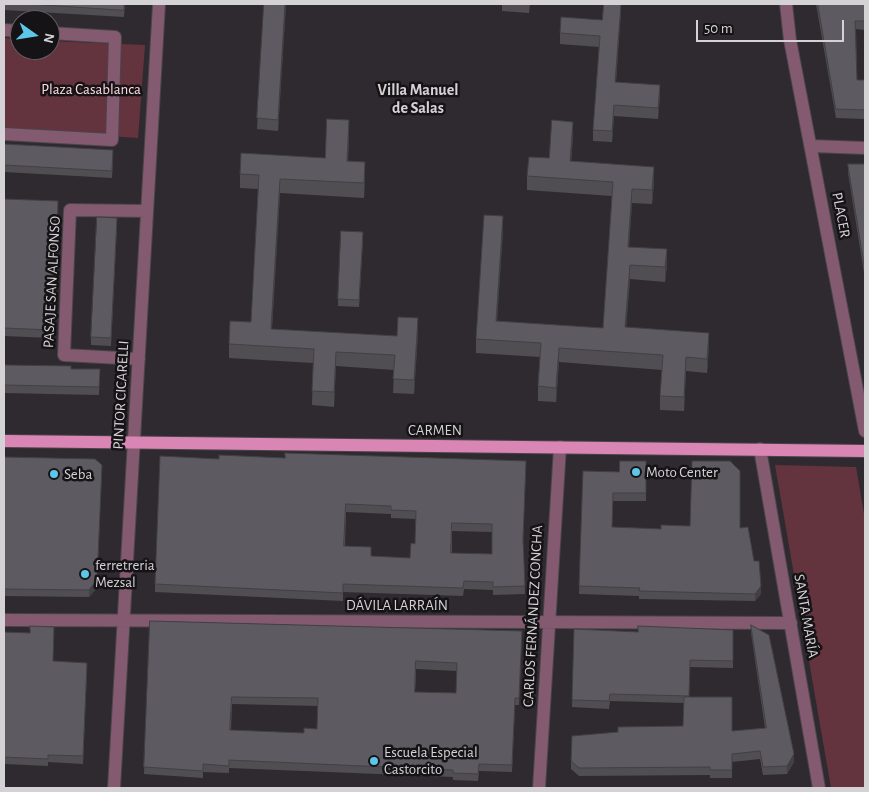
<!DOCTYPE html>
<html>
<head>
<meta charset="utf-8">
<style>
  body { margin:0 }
  #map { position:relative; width:869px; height:792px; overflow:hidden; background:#2f2a2f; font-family:"Alegreya Sans",sans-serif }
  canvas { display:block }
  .frame { position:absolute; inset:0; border:5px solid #d5d2d5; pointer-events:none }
  .north { position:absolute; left:10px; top:10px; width:50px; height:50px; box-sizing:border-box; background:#161316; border:1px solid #625f62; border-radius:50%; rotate:103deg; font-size:14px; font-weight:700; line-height:20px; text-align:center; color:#d5d2d5 }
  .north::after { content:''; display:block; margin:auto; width:18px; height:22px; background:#5cc7e7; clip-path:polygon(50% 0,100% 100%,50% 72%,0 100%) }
  .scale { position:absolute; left:696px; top:20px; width:148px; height:22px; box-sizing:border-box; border:2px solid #d5d2d5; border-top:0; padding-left:6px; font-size:15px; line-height:18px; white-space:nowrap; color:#d5d2d5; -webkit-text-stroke:4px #161316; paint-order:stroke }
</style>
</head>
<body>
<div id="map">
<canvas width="869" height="792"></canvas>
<div class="frame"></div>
<div class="north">N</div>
<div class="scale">50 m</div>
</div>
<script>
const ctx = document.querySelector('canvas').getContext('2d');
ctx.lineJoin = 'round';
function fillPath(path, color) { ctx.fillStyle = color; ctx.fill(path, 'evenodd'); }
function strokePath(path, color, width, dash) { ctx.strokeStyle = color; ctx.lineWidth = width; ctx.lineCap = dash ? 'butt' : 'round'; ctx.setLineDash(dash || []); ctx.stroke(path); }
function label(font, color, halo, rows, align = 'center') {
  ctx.font = font + ' "Alegreya Sans",sans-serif'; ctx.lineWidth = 5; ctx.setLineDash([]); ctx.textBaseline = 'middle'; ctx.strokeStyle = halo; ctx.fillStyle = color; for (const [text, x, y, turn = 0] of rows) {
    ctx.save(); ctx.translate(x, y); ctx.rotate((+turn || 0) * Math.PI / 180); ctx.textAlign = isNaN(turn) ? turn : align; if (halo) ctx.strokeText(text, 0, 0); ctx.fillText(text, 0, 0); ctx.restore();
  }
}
fillPath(new Path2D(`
  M4,38L20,39V50H50V41L145,45L138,138L4,129Z
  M775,465L856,467L865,520V788H831Z`), '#64343e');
const minor = new Path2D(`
  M786,4L790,40L865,431
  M4,30L20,31
  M4,134L112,140L115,37L50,33
  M812,146L865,148
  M139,359L64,355L70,210L147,211
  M760,449L819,788
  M4,620L791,623
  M114,788L159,4
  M539,788L560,447`);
const major = new Path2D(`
  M4,441L865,451`);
strokePath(minor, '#4a454a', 14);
strokePath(major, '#4a454a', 14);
strokePath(minor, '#835a70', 12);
strokePath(major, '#d986b4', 12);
fillPath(new Path2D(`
  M4,4H125L124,17L4,10Z
  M264,4H286L278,131L257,129Z
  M502,4H530L529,13L502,11Z
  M816,4H865V30L856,29L857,80H865V119L836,118Z
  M621,11L616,82L660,96L658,119L614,116L612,142L593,141V130L599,47L560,44V33L602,20Z
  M349,135L348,161L365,176L364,198L280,193L272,329L397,336L418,333L414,394L393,393L394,370L336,366L334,407L312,405L313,363L229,358V344L251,322L258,189L240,188V174L325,158Z
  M573,136L571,162L654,182L652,204L632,203L629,247L667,264L665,282L630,279L626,327L709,347L707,373L686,371L684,411L660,410V396L662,370L559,362L556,402L538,401V386L540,357L476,353V339L503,230L497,321L603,328L612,196L527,190V176L549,158Z
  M4,144L113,157L112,178L4,172Z
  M848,164H865V279L848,173Z
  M4,199L58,201L56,289H54L51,338L4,336Z
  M117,225L111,346L91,345V337Z
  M363,240L359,307L338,306V299Z
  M4,365L71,369H100L99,395L4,393Z
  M4,457L97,588L89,597L4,596Z
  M285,458L526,461L523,543L525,594L493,595V590L464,589L463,596L343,592V601L155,592V584L219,459ZM346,512L391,514V518L416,519L415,544L410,558L371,556L345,546ZM452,531L492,532V554L452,553Z
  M646,461V501H613L612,527L661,529L740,528L754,561L761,594L755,601L639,599V596L579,594L583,471L619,472Z
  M150,621L522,631L519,705H515L512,772L479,771L478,781L453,780V777L229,768V773L203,772V778L144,774ZM416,669L457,671L456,693L415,692ZM232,704L318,706L317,729L304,733L231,730Z
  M751,625L794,762L787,774L763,775L760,759L732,762V778H710V775L579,776L571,769V761L618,732L683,726L684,703L610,701L609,709L572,707L574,629L638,632L733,630V668L690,667L689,697L732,731L765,728L751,633Z
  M4,632L53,661L87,670L83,764L48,762V766L4,764Z`), '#504e53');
fillPath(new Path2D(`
  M285,4H286L278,131V120Z
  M621,4V11L615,93V82Z
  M660,85V96L658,119V108Z
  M614,105V116L612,142V131Z
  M349,120V135L347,175V161Z
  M573,122V136L570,176V161Z
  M365,162V176L364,198V183Z
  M654,167V182L652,204V190Z
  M280,179V193L271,343V329Z
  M632,189V203L628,261V247Z
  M503,216V230L496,335V321Z
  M667,249V264L665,282V267Z
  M630,265V279L625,342V327Z
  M418,318V333L414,394V380Z
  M709,333V347L707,373V359Z
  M559,348V362L556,402V388Z
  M336,352V366L334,407V392Z
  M686,357V371L684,411V397Z
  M102,473L97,588L89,597V590Z
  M761,586V594L755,601V594Z
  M794,754V762L787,774V766Z`), '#414044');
const building = new Path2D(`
  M28,4H124V10Z
  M264,4H285L278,120L257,118Z
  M604,4H621L615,82L660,85L658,108L614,105L612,131L593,130L600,36L560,33L561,17L602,20Z
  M818,4H865V21H855L857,80H865V110L836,109Z
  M327,119L349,120L347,161L365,162L364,183L280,179L271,329L397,336L398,317L418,318L414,380L393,379L395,355L336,352L334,392L312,391L314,349L229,344L230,321L251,322L259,175L240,174L241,153L325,158Z
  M552,120L573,122L570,161L654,167L652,190L632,189L628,247L667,249L665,267L630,265L625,327L709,333L707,359L686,357L684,397L660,396L663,355L559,348L556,388L538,386L541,343L476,339L484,215L503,216L496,321L603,328L613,182L527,176L529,157L549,158Z
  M4,144L113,150L112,171L4,165Z
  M848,164H865V270Z
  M4,199L58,201L56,281H54L51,330L4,328Z
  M97,217L117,218L111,338L91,337Z
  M341,231L363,232L359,300L338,299Z
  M4,365L71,366V369H100L99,387L4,385Z
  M285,453L526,461L523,539L525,586L493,587V582L464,581L463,588L343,584V593L155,584L160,456L219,459V455L285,458ZM346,504L391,506V510L416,511L415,544L411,543L410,558L371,556V547L344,546ZM452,523L492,524V554L451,553Z
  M4,457L95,459L102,465L97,580L89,590L4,589Z
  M620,461H646V493H613L612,527L661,529V525L690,526L692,461H730L740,471V528L748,527L754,561H759L761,586L755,594L639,591L640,588L579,586L583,471L619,472Z
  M150,621L522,631L519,698H515L512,765L479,764L478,774L453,773V770L229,760V766L203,764V771L144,767ZM416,661L457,663L456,693L415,692ZM232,697L318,698L317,729L304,728V733L230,730Z
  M751,625L769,635L794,754L787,766L763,767L760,751L732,754V770H710V767L579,768L571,761L572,736L618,732V727L683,726L684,697H732V731L766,728Z
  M30,626L54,627L53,661L87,663L83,756L48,755V759L4,757V632L30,633Z
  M638,626L733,630V661L690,660L689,696L610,694L609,701L572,700L574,629L638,632Z`);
fillPath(building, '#5d5b61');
strokePath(building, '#414044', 1);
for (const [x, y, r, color] of [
  [636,472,5,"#5cc7e7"],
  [54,474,5,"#5cc7e7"],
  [85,574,5,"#5cc7e7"],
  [374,761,5,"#5cc7e7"]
]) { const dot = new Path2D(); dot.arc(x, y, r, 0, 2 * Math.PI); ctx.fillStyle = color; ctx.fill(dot); strokePath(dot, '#161316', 2); }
label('15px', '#fed8de', '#161316', [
  ["Plaza Casablanca",91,89]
]);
label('15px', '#d5d2d5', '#161316', [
  ["PLACER",841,215,79],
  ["PASAJE SAN ALFONSO",52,282,-87],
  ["PINTOR CICARELLI",121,395,-87],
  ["CARMEN",435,430],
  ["DÁVILA LARRAÍN",397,605],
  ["CARLOS FERNÁNDEZ CONCHA",533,616,-87],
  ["SANTA MARÍA",806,616,80]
]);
label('15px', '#d5d2d5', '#161316', [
  ["Moto Center",646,472],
  ["Seba",64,474],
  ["ferretreria",95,565],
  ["Mezsal",95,582],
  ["Escuela Especial",384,752],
  ["Castorcito",384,769]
], 'left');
label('bold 16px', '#d5d2d5', '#161316', [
  ["Villa Manuel",418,90],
  ["de Salas",418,108]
]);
</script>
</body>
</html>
